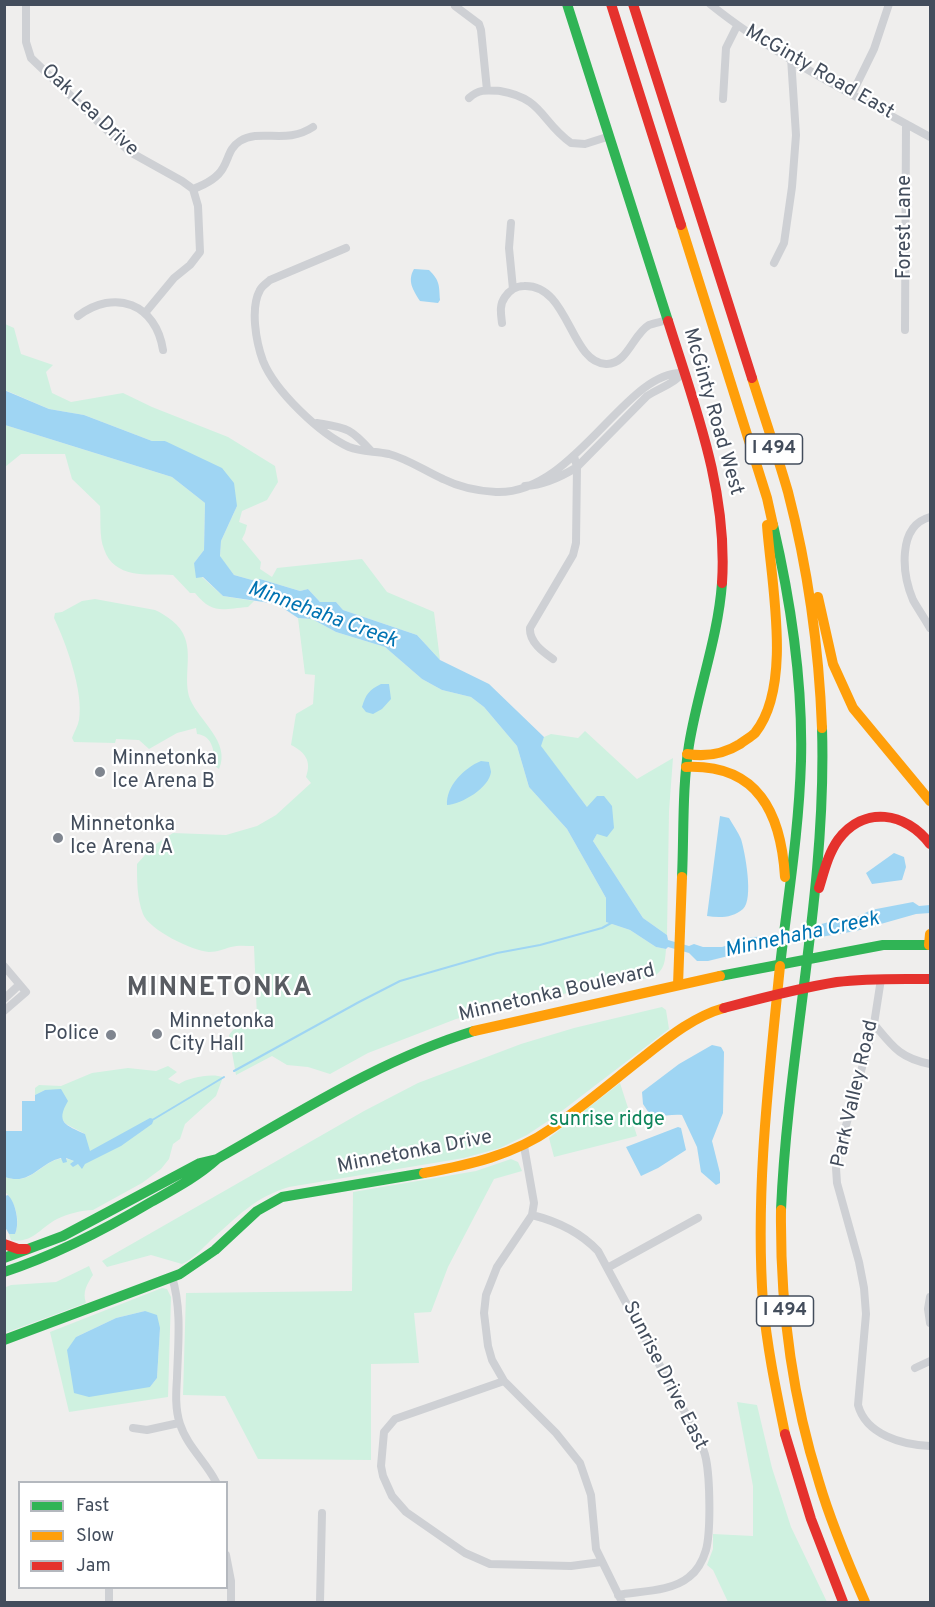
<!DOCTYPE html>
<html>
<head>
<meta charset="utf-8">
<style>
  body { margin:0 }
  #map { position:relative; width:935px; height:1607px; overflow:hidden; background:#efeeed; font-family:Overpass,sans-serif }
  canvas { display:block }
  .frame { position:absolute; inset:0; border:6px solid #434d5c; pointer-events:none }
  .legend { position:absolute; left:18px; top:1481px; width:210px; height:108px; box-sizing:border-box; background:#fff; border:2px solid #b4b8be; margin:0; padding:8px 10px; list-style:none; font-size:18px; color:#434d5c }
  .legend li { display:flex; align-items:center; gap:12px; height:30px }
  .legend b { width:30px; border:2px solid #b4b8be }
</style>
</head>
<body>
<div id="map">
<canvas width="935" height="1607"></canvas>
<div class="frame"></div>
<ul class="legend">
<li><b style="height:8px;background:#30b455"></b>Fast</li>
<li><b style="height:8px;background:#ff9f0a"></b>Slow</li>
<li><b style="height:8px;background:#e5322d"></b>Jam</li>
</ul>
</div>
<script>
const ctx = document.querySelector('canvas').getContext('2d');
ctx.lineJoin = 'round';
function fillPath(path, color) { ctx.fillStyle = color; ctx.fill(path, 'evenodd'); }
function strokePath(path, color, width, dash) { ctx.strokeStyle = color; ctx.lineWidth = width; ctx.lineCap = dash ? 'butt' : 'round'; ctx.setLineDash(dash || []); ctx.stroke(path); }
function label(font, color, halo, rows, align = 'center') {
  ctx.font = font + ' Overpass,sans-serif'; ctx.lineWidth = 4.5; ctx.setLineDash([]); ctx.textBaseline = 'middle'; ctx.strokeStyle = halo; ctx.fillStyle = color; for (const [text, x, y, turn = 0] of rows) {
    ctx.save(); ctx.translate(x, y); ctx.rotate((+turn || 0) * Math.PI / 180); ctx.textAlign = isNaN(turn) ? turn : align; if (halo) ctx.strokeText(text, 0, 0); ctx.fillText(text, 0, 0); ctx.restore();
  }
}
fillPath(new Path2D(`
  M5,324L14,328L21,354L53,365L46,372L52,393L71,402L123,393L152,407L228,437L275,466L278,482L267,500L242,511L239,522L247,525L245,533L242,539L261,562L260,569L272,577L277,568L362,559L387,592L434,612L440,660L417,635L343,610L336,602H320L308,589L300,591L260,579L252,580L234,575L220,557L221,541L237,506L165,441H152L84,415L49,409L5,390Z
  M5,425L172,477L205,503L204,550L194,563L202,577L223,596L254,601L248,607C222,609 213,615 195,593H190L173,575C147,574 114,579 104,549C99,537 101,519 100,506L72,479L65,454H21L5,467Z
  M95,599L155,610C166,615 181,625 185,638C192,657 183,680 190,699C199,721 231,742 219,769L215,766C214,753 214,736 197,734L196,728L177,733L149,749L139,740L116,739L115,743L74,742L72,738C74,732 78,726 79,720C84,692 66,643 54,618L55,613L62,612L82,601Z
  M298,618L312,619L336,632L385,647L422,679L442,690L471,697L484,707L517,746L529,787L567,829L606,898V922L630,930L656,947L666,949C665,961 665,970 653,977L536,999L456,1019L368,1053L330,1074L308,1067L287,1065L272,1056L236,1075L229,1035L233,1030L257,1018L254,946C247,946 238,945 231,947C223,949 218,952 209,952C193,951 149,930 143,914C137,898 137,881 137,864L153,846L173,833L226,835L257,826L276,815L311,783L306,777C312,761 305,752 291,745L296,714L313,704L315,675L305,674Z
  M585,731L637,779L673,758L669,811L667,935L643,918L593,841L597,834L587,807L540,746L544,737L551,734L578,738Z
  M662,1007L666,1010L669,1029L554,1117L527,1135L500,1148L464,1158L289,1187C255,1197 237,1217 211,1240C202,1249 193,1259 182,1264L151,1255L107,1267L102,1261L364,1111L418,1083L521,1044L574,1028Z
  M168,1066L177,1072L168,1079L179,1084C189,1077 212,1073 223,1077L216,1096L185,1124L180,1139L173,1144L169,1159L161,1169L142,1183L93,1210C82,1210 67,1214 57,1219C40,1228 32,1244 11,1240L9,1234H15C21,1221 15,1201 5,1192V1177C38,1188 44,1149 74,1161L73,1167L85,1134L66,1124L62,1119V1112L45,1090L35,1095V1088L39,1085L61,1086L92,1073L128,1068L156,1071Z
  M620,1083L637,1136L554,1157L549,1138Z
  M511,1159L518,1162L522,1171L494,1179L448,1267L431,1312L414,1313L419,1363L371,1364V1460L258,1459L225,1396L183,1395L186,1293L352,1291L353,1192L476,1171Z
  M89,1266L93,1275C87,1284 82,1292 86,1303L5,1333L4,1291L6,1287L11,1285L56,1282Z
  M162,1288L167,1289L171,1297L168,1397L69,1412L50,1332ZM145,1311L160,1328L157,1378L150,1387L76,1337L116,1318Z
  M737,1402L757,1405L772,1468L791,1527L827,1602H728L713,1570L707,1565L713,1549V1534L753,1536V1486Z`), '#cff1e0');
fillPath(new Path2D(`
  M414,269L429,270C440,281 439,285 440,300L438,303L420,301C413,290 407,281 414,269Z
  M4,390L49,409L84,415L152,441H165L222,468L234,483L237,506L221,541L220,556L234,575L252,580L260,579L300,591L308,589L320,602H336L343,610L417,635L440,660L489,684L544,737L541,746L587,807L597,796H604L612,806L614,828L607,837L597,834L593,841L643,918L667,935L668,940L689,946L694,944L703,947H722L753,937L774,936L841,919L851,920L871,910L913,902L919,906L930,905V913L916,914L856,931L773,945L708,961H697L689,953L668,947L666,949L656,947L630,930L606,922V898L567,829L529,787L517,746L484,707L471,697L442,690L422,679L385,647L336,632L312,619L298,618L277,604L223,596L203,577L196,578L194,563L204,550L205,503L172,477L5,425Z
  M381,684H389L391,699L382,709L373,714L366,712L362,707C366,694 369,690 381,684Z
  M481,761L489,762C489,764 491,770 491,772C489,788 462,804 447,805C446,786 464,768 481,761Z
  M720,816L729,818C733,825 738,832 741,839C745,852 754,899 743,909C733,918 719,918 707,916Z
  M894,853L904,857L906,867L902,880L872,884L866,873Z
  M712,1045L721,1047L724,1052L723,1113L712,1141L720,1173V1183L716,1185L701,1172L697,1147L682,1115C671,1114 662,1117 651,1116L643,1104L642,1092L679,1064Z
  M61,1089L68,1101C55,1123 66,1125 85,1134L90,1151L150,1118L154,1119L152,1124L121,1146L85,1164L82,1169L78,1164L73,1167L70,1164L74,1161L66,1158L67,1162L63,1163L61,1158C39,1163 31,1186 5,1177V1131H22V1101H35V1095L45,1090Z
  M678,1127L681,1128L686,1150L658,1168L641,1176L626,1147Z
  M8,1195C16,1203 20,1224 15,1234H9L5,1227V1196Z
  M145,1311L157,1315L160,1328L157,1378L150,1387L89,1397L74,1393L67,1350L76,1337L116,1318Z`), '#9fd5f3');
fillPath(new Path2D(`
  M820,923L818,941L773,948L775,933Z`), '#efeeed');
strokePath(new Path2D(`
  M234,1071L359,1002L400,981L497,953L540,945L602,928L613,922
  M154,1119L224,1077`), '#9fd5f3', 2);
strokePath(new Path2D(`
  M26,4V42L31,58L130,152L182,181L193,189L198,206L200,252L190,265L174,278L145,313
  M710,4C774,56 858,97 930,137
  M455,6L479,24L481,30L487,90
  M852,94L874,49L889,4
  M469,98C479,89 486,90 500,91C543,98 541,122 571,143L585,144L607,137
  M723,99L726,48L737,26
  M193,189C204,185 217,179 223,168C229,158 229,148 240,141C261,128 286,145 313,127
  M511,223L509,248L513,289
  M346,248L270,280C267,283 262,286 260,290C250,308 256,342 263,361C275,391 320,434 349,447C361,452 376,451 389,454C408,459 425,471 443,479C459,487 478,491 496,492C575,495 625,370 683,373C674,384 659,388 647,396L577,467C561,477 544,485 525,486
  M774,263L784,243L792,187L796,135L791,58
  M78,316C115,288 156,304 163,350
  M502,323C501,314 499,305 505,297C509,291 516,286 524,286C569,284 570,363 606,364C627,365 633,334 649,325C654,323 661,322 667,320
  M905,330L906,124
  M317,423C346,428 350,427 371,451
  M930,517C897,526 902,574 913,600C918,609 925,619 930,628
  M553,659C543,652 529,642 530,628L573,555L576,543L577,467L574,456
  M4,966L26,992L4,1011
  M881,979L874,1024L842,1140L836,1168L837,1183L859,1262L864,1288L866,1314L858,1405C866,1435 903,1445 930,1446
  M4,999L19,985
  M874,1024C893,1047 900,1058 930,1064
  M524,1146L534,1203L532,1215L497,1267L486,1295L484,1313L488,1346L492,1360L504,1381L556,1433L580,1463L591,1495L596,1549L622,1602
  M532,1215C556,1221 581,1233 598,1251L694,1429C699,1439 704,1448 706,1459C710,1479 711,1531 706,1550C703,1560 697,1571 689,1577C671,1592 640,1591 618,1595
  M609,1267L698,1218
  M172,1277C182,1309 178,1344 177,1378C176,1393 175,1409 180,1424C187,1446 206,1462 216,1482
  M930,1297L928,1309L930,1323
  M915,1368L930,1361
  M504,1381L395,1419L384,1432L381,1466L383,1476L392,1496L406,1512L465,1553L490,1564L571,1566L601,1562
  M133,1428L147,1430L179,1423
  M226,1555L231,1581V1602
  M109,1602V1588
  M320,1602L322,1513`), '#ced0d4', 8);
strokePath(new Path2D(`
  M567,4L668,321
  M773,525C791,602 803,682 801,761C799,830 788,897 780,966
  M682,877C684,834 682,788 689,745C698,690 718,638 722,583
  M720,976L883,945H930
  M781,1210C788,1049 827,890 822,728
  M4,1258L63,1236L200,1163L217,1159
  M4,1272C56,1255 104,1230 151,1202C174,1189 197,1177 217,1159C300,1112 382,1059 474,1031
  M4,1340L180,1274L215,1250L257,1211L282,1197L424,1173`), '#30b455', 10);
strokePath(new Path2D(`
  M681,225L767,498L773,525
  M752,378C764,416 777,454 788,492C808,569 819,649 822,728
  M818,597L833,664L853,708L930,801
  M687,754C706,757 724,754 740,744C745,740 751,737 755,733C793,686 771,582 767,525
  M686,767C758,764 781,813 785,877
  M929,945L930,934
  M780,966C769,1077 755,1191 763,1303C767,1347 776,1390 785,1434
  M678,985L682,877
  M474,1031L720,976
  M424,1173C469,1165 514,1155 552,1128C585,1105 615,1079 646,1055C670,1036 695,1016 724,1008
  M781,1210C780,1302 791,1394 819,1482C831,1523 848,1563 865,1602`), '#ff9f0a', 10);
strokePath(new Path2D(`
  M611,4L681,225
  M633,4L752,378
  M668,321C695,407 728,491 722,583
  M819,888C824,872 828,854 838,840C864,805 906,812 930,844
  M724,1008C762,998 799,988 837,982C868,978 899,979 930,979
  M4,1244L18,1249H26
  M785,1434L811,1519L843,1602`), '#e5322d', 10);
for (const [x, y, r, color] of [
  [100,772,6,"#7f858f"],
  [58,838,6,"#7f858f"],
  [157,1034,6,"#7f858f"],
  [111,1035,6,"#7f858f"]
]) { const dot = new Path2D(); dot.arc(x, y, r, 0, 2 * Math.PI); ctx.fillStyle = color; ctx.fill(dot); strokePath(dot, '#fff', 2); }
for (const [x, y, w] of [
  [774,449,57],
  [785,1311,57]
]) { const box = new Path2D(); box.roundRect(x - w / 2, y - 15, w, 30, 4.5); ctx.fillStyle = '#fff'; ctx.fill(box); strokePath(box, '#434d5c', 1.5); }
label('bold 18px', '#434d5c', null, [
  ["I 494",774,449],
  ["I 494",785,1311]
]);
label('20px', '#434d5c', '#fff', [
  ["McGinty Road East",819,73,30],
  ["Oak Lea Drive",89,111,43],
  ["Forest Lane",906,227,-90],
  ["McGinty Road West",712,412,74],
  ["Minnetonka Boulevard",557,994,-13],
  ["Park Valley Road",856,1094,-77],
  ["Minnetonka Drive",415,1153,-11],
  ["Sunrise Drive East",664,1376,63]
]);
label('20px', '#434d5c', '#fff', [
  ["Minnetonka",112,760],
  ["Ice Arena B",112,783],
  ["Minnetonka",70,826],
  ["Ice Arena A",70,849],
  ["Minnetonka",169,1023],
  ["City Hall",169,1046],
  ["Police",99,1035,"right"]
], 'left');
label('20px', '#0d845a', '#fff', [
  ["sunrise ridge",607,1121]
]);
label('italic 21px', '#0073b2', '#fff', [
  ["Minnehaha Creek",322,616,20],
  ["Minnehaha Creek",802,936,-12]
]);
ctx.letterSpacing = '1.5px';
label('bold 26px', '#595c62', '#fff', [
  ["MINNETONKA",220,990]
]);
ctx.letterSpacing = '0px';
</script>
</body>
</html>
